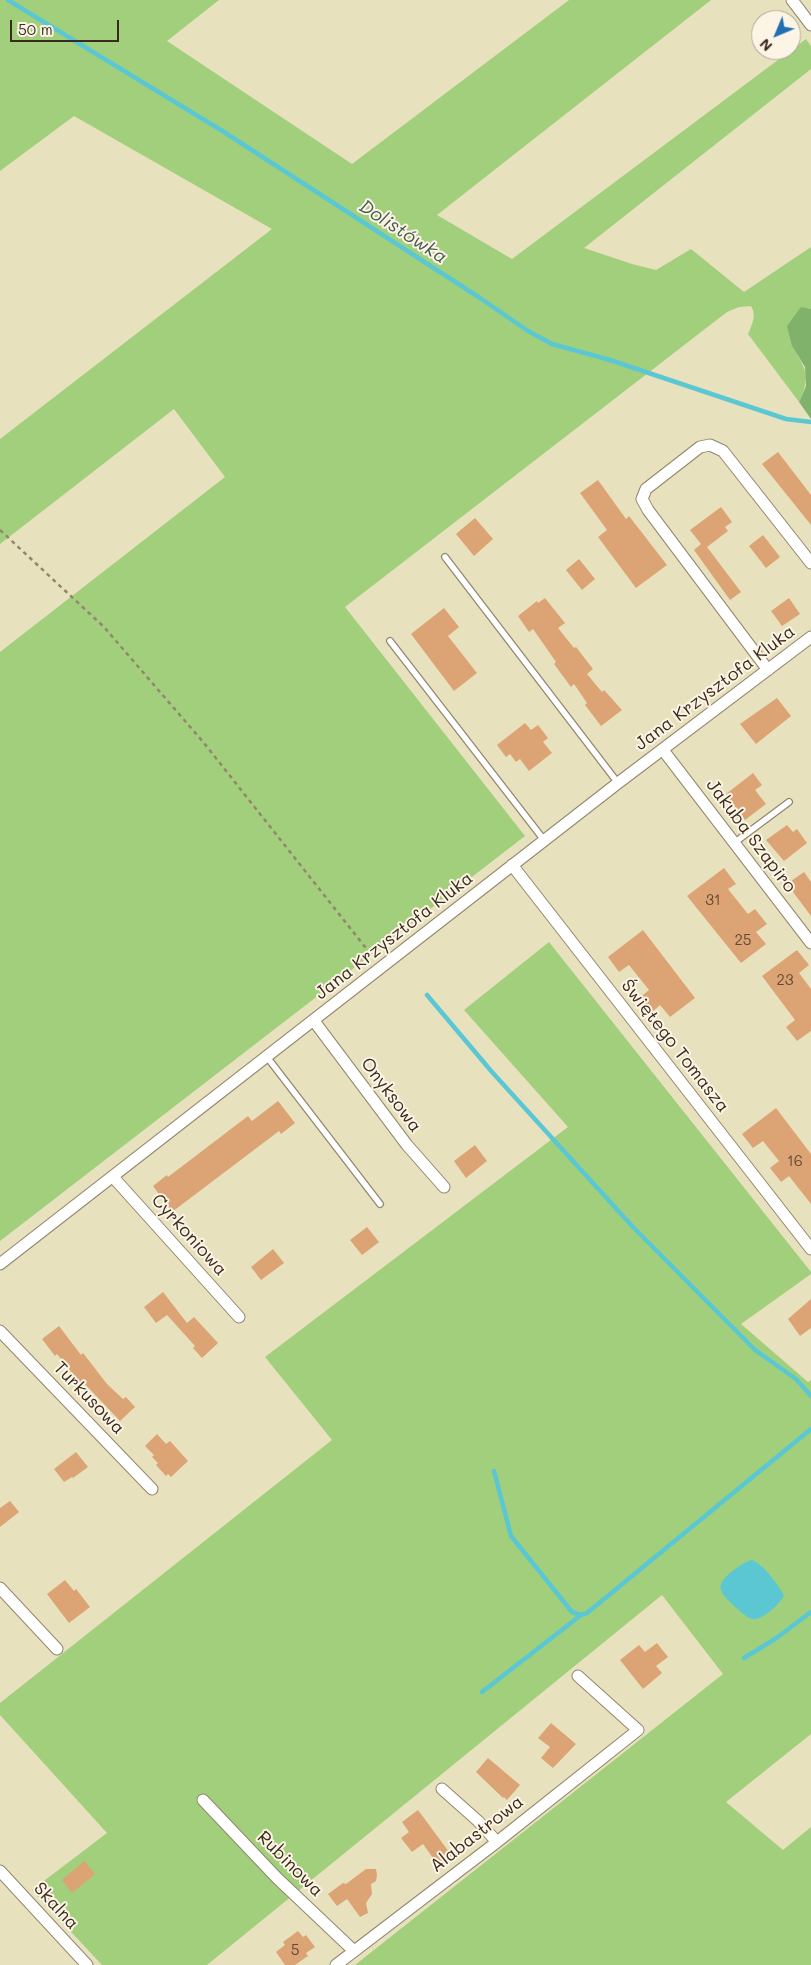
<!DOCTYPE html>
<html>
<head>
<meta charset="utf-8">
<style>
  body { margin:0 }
  #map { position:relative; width:811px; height:1965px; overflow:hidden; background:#e8e1be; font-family:Mali,sans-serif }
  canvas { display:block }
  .north { position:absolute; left:751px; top:10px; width:50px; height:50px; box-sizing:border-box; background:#fcf5e5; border:1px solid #afa495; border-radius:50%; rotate:225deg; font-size:14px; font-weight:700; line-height:20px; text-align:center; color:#3b2a1e }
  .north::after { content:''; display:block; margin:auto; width:18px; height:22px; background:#1f6fb2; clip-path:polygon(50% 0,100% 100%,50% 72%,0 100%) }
  .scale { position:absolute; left:10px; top:20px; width:109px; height:22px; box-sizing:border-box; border:2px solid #3b2a1e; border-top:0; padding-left:6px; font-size:15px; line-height:18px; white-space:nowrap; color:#3b2a1e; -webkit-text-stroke:4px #fcf5e5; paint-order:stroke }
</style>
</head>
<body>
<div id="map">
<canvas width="811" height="1965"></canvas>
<div class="north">N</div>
<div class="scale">50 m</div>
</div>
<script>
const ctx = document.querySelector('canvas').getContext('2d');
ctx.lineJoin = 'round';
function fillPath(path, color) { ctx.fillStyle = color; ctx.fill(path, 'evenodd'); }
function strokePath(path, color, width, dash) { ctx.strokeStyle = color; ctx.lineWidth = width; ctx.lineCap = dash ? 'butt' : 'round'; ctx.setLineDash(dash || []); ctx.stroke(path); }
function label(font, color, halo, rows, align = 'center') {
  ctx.font = font + ' Mali,sans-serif'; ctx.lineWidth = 4; ctx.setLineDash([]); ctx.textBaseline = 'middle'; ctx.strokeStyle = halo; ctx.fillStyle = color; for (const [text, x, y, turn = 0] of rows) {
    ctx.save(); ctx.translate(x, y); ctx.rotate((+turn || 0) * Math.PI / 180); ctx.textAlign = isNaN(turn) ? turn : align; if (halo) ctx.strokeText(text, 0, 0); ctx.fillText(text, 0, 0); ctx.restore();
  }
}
fillPath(new Path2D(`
  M0,0H219L167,41L352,164L569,0H711L437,215L512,259L806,39L811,46V69L584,248L632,264L656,270L691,249L744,292L811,247V309L801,308L792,346C806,369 811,376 799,402L748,334C752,325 757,315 751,306L739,307L727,312L345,607L525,836L0,1241V652L225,477L174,409L0,544V439L272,229L74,116L0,171Z
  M549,942L811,1272V1274L741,1324L808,1382L811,1380V1734L726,1802L783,1850L811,1827V1965H355L723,1674L662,1595L207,1965H102L32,1890L107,1833L0,1715V1703L332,1440L265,1357L568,1127L464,1010Z`), '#a1cf7c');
fillPath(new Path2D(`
  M801,307L811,309V419L799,402L806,386L805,367L792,346L787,326Z`), '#80b26c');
fillPath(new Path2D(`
  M751,1560C762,1562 778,1585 784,1595C781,1603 761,1622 752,1619C745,1617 738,1609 733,1605C729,1601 723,1596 721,1590C717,1579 742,1563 751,1560Z`), '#5bc7d3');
strokePath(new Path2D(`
  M8,0L224,132L480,298L528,331L552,344L610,360L786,419L811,422
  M427,995L492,1072L632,1226L755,1350L796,1379L811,1396
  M494,1471L511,1536L572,1612L581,1615L587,1613L811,1429
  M744,1658L775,1639L811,1612
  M482,1692L581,1615`), '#5bc7d3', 4.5);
fillPath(new Path2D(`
  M778,452L811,495V525L762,464Z
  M598,480L626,519L629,516L667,565L636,588L598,537L607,530L580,493Z
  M721,507L732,522L725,527L728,531L707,547L741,592L730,600L694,550L701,544L690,530Z
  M475,518L493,539L474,556L456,534Z
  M763,535L780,557L766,568L749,546Z
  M579,559L595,579L582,590L566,570Z
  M545,598L565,623L558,628L574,648L576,647L593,669L587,674L602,692L604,690L622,710L601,726L585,705L587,703L574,684L571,687L554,664L556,662L533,629L529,632L518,616L537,601L538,603Z
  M789,598L800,614L782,626L771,611Z
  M444,608L459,627L448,636L477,673L454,691L411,634Z
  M777,698L791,716L756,744L740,724Z
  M525,723L531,730L538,725L548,738L543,742L552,753L529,771L520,759L516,762L510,754L506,757L497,745Z
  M753,773L762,785L755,790L766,804L745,820L726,794Z
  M787,825L793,832L797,829L807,843L784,861L766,840Z
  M724,868L736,884L728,889L748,914L755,909L767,924L756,932L766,944L741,963L687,896Z
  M804,872L811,882V916L787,884Z
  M643,930L695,998L670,1017L660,1005L651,1013L639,998L649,990L629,965L619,972L608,957Z
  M797,950L809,965L799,973L811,989V1031L797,1041L786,1027L795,1020L762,976Z
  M278,1101L295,1123L281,1134L279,1131L172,1212L153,1186L167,1175L168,1177L248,1116L252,1121Z
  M776,1108L811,1154V1204L789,1176L781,1182L770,1168L779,1161L763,1141L753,1148L742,1134Z
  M475,1145L487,1161L466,1178L454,1161Z
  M367,1227L379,1242L362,1255L350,1240Z
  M273,1249L284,1263L261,1280L251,1267Z
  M163,1292L187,1323L194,1317L218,1343L202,1358L193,1348L195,1346L167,1315L156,1323L144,1307Z
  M811,1299V1328L800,1336L788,1319Z
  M59,1326L81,1355L83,1353L107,1384L123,1399L126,1397L135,1407L120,1421L82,1381L80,1383L57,1354L55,1356L42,1339Z
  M157,1434L166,1444L170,1441L188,1461L171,1477L168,1474L166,1476L156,1465L158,1463L152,1457L154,1455L145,1446Z
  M76,1452L88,1467L73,1478L72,1477L64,1482L54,1469Z
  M10,1501L19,1512L0,1527V1508Z
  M65,1580L74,1591L76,1589L90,1607L69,1623L47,1594Z
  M657,1643L668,1657L656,1666L662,1673L643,1689L620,1660L639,1645L645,1652Z
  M551,1723L576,1744L553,1768L541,1758L550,1747L538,1738Z
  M488,1758L520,1785L507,1800L504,1797L503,1798L476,1772Z
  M418,1810L452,1856L438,1865L423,1844L412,1852L401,1838L409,1832L402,1822Z
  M84,1861L95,1874L72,1893L62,1880Z
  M366,1869H376L377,1875L376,1881L371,1884L372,1894L366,1903L368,1913L360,1917L347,1899L337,1906L328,1894L343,1883L346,1884Z
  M298,1931L303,1937L306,1935L315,1947L306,1953L308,1956L295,1965H285L276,1952L285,1945L283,1942Z`), '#dca474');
const lane = new Path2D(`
  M445,557L618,783
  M390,641L544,840
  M734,843L789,802
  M267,1057L380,1204`);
const street = new Path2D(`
  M792,0L811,25
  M768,670L648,510L642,499L646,489L700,447L710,445L723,451L811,563
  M663,750L811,943
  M512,865L811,1249
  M314,1021L407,1145L444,1187
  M113,1177L239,1317
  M0,1264L618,783L811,637
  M0,1331L152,1489
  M0,1588L57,1649
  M442,1789L478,1821L497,1842
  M203,1800L277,1878L354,1951
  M0,1871L87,1965
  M336,1965L497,1842L638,1730L578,1676`);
strokePath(lane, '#92866e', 8);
strokePath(street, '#92866e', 13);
strokePath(new Path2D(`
  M0,530L104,627L204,743L373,957`), '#92866e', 2.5, [4, 4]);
strokePath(lane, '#fff', 5.5);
strokePath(street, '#fff', 11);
label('15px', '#634834', null, [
  ["31",713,900],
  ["25",743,940],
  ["23",785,980],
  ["16",795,1161],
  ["5",295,1950]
]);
label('18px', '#3b2a1e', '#fcf5e5', [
  ["Jana Krzysztofa Kluka",715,688,-37],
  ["Jakuba Szapiro",751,836,53],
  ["Jana Krzysztofa Kluka",394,936,-38],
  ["Świętego Tomasza",675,1046,52],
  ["Onyksowa",391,1095,53],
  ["Cyrkoniowa",189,1235,48],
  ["Turkusowa",89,1398,46],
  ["Alabastrowa",477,1834,-38],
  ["Rubinowa",290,1864,45],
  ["Skalna",56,1906,47]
]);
label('italic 19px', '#455954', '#fcf5e5', [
  ["Dolistówka",403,232,33]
]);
</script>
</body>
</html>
